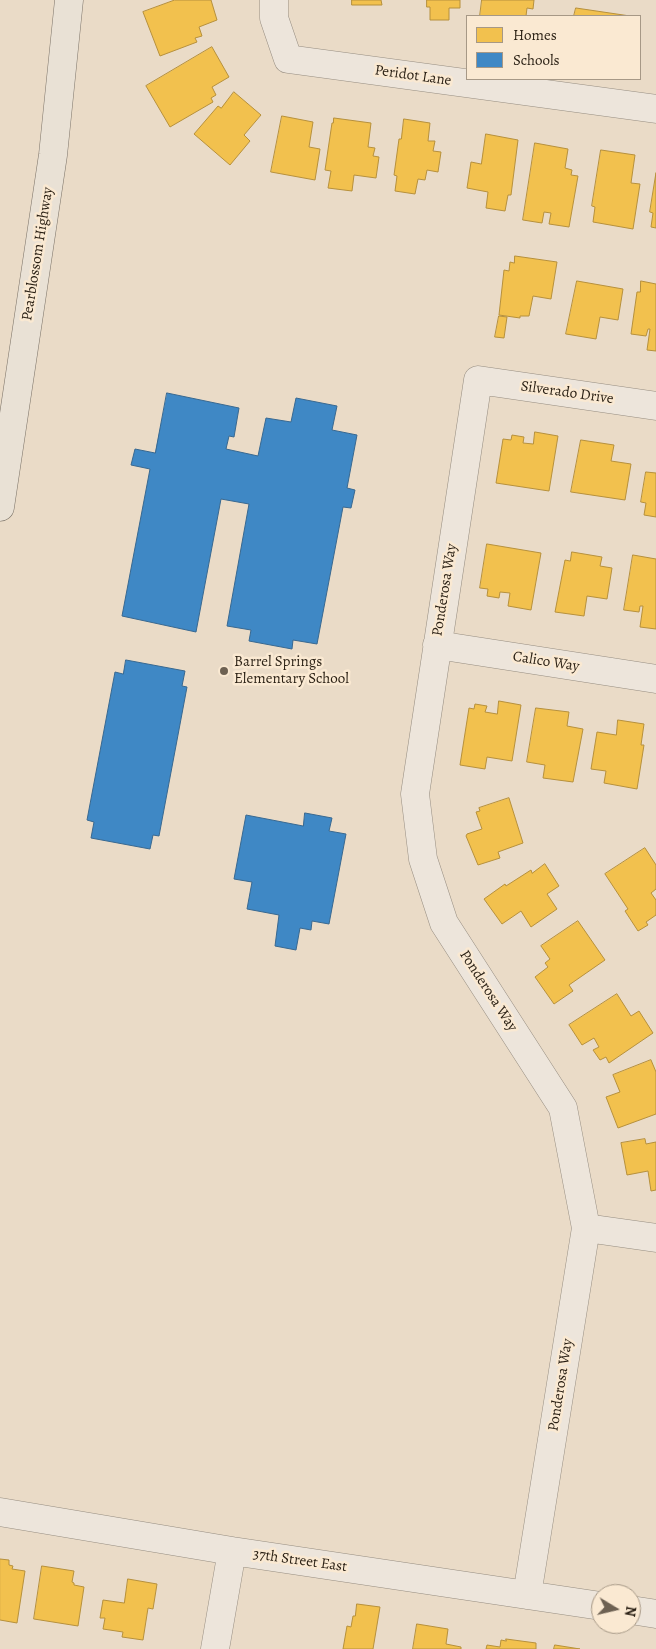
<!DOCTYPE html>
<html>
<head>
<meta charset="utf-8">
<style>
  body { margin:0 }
  #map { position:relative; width:656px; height:1649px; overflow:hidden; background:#eadbc7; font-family:Alegreya,serif }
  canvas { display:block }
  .legend { position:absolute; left:466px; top:15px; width:175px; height:65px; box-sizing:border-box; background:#fae9d2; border:1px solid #a69886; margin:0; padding:6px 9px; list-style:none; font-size:15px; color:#291f13 }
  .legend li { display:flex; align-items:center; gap:10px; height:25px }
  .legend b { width:25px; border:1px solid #a69886 }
  .north { position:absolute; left:591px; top:1584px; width:50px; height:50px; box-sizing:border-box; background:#fae9d2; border:1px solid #a69886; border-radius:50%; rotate:99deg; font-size:14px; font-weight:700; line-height:20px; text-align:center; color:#291f13 }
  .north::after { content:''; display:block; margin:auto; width:18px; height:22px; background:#6d6152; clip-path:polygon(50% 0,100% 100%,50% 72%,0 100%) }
</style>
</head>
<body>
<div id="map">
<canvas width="656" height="1649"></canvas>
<ul class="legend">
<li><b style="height:14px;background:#f2c14e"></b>Homes</li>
<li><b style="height:14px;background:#3f88c5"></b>Schools</li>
</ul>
<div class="north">N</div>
</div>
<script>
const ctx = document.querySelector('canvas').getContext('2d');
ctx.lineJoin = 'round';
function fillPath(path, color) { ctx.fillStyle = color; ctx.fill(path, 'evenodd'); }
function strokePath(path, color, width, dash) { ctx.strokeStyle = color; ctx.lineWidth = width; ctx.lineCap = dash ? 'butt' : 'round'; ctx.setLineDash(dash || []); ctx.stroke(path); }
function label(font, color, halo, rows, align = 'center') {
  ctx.font = font + ' Alegreya,serif'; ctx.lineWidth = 5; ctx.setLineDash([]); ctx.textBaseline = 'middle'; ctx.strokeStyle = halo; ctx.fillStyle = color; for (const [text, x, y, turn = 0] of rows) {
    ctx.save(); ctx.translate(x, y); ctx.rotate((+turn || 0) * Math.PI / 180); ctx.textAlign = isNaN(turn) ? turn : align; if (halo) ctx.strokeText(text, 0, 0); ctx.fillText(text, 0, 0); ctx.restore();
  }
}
const homes = new Path2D(`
  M175,0H211L217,20L199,27L202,36L195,38L197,42L160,56L143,12Z
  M352,0H381L382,5H352Z
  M427,0H460V8H449V20H430V7H427Z
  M482,0H534L533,9L527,8L526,16H480Z
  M576,8L630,16H574Z
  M212,47L229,77L212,87L216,95L211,98L213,102L170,127L146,86Z
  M234,92L261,115L244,135L250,141L230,165L194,134L218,106L221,108Z
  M282,116L313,122L309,147L320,149L315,180L271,172Z
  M334,118L371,123L368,147L375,148L373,156L379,157L376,178L354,175L352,191L328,188L331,171L325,170L332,123H333Z
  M404,119L430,123L428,141H435L433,151L441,152L438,172L427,170L425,180L418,179L415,194L395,191L397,176L394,175L399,139H401Z
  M486,134L518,140L511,195H508L505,211L486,208L488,192L467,188L471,162L481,164Z
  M535,143L568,149L565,168L572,170L571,175L578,176L569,227L549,224L551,213L544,212L542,223L523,220Z
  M601,150L635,155L631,183L640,184L633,229L593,222L595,207L592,206Z
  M656,173V228L651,227L653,213L650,212Z
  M515,256L557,262L551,299L533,296L529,316H520V318L499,315L504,270L509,271L510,262L514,263Z
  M577,281L623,289L618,320L600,317L596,339L566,334Z
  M641,281L656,284V351L647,350L650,329H648L646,336L631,334L637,292H640Z
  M499,316L507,317L504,338L495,337Z
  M535,432L558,436L549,491L496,483L503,439L511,440L512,435L524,437L523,443L533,444Z
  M581,440L614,445L611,461L631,464L625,500L571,492Z
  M646,472L656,473V517L644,515L646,503L641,502Z
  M487,544L541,553L531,610L508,606L510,593L500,592L499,598L487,596L488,589L480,588Z
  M572,552L602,557L600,566L612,568L607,599L587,596L584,616L555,612L565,560L570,561Z
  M633,555L656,559V629L640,627L643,606H640L639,612L624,610Z
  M499,701L521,705L512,761L487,757L485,769L460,765L469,708L474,709L475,704L487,706L485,712L497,714Z
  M536,708L569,712L567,726L583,729L573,782L543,778L545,765L527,762Z
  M618,720L644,724L641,745H644L637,789L604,783L606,771L591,769L597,732L616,735Z
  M509,798L523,843L498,852L500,858L478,865L466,836L467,834L482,829L476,812L480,811L479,808Z
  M645,848L656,865V889L651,893L656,900V915L646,922L648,925L638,931L625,911L628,909L605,874Z
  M545,864L559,886L547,894L557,909L531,927L521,911L502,924L484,899L505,884L506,886L531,870L532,873Z
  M578,921L605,960L569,985L573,991L554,1004L535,977L548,967L545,963L550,959L541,946Z
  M617,994L631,1016L639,1011L653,1033L609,1063L606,1057L600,1060L593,1050L599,1047L594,1038L582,1045L569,1025Z
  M651,1060L656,1072V1114L618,1128L606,1097L620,1092L613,1075Z
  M645,1139L646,1144L656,1142V1190L651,1191L648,1171L627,1175L621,1143Z
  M0,1559L9,1560V1565L13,1566L12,1569L25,1571L17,1623L0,1620Z
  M42,1566L74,1571L72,1582L74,1583V1585L84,1587L78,1626L34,1619Z
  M128,1579L157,1584L153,1609L148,1608L143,1640L122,1637L123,1632L103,1629L105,1618H100L103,1600L124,1603Z
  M357,1604L380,1607L373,1649H343L347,1626L351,1627L353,1616H355Z
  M417,1624L448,1629L446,1644L461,1647V1649H413Z
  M506,1639L536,1643V1649H486L487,1645L500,1647L501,1640L506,1641Z
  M555,1645L580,1649H554Z`);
fillPath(homes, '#f2c14e');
strokePath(homes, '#b6903c', 1);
const schools = new Path2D(`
  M167,393L239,408L234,437L229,436L226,449L258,456L266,418L291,422L296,398L337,406L332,430L357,435L347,488L355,490L351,508L343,507L317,644L293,640L292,649L249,641L251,630L227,626L249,504L221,499L196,632L122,616L150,469L131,465L135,449L155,453Z
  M126,660L185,671L182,686L187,687L159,836L153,835L150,849L91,838L94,822L87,820L115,672L123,674Z
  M305,813L332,818L329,831L346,834L329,924L312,921L311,930L300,928L296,950L275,946L279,915L247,909L252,882L234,879L246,815L303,826Z`);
fillPath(schools, '#3f88c5');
strokePath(schools, '#386890', 1);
const minor = new Path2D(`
  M274,0V18L288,59L656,109
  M437,645L656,679
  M586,1228L656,1238
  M0,1512L232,1551L601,1606
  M527,1595L586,1228L563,1108L444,923L423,859L415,794L478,380L656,406
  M631,1610L656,1614
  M215,1649L232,1551`);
const major = new Path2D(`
  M0,507L53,155L69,0`);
strokePath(minor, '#968d81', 29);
strokePath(major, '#7c7368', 29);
strokePath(minor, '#ede5db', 28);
strokePath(major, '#e9e1d5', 28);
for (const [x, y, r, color] of [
  [224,671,5,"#6d6152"]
]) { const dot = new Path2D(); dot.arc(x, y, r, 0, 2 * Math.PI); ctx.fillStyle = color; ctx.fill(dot); strokePath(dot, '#fae9d2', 2); }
label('15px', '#291f13', '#fae9d2', [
  ["Peridot Lane",413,76,8],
  ["Pearblossom Highway",38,254,-81],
  ["Silverado Drive",567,393,8],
  ["Ponderosa Way",445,590,-81],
  ["Calico Way",546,662,9],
  ["Ponderosa Way",488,991,57],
  ["Ponderosa Way",561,1385,-81],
  ["37th Street East",300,1561,8]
]);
label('15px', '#291f13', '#fae9d2', [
  ["Barrel Springs",234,662],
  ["Elementary School",234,679]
], 'left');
</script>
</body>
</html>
